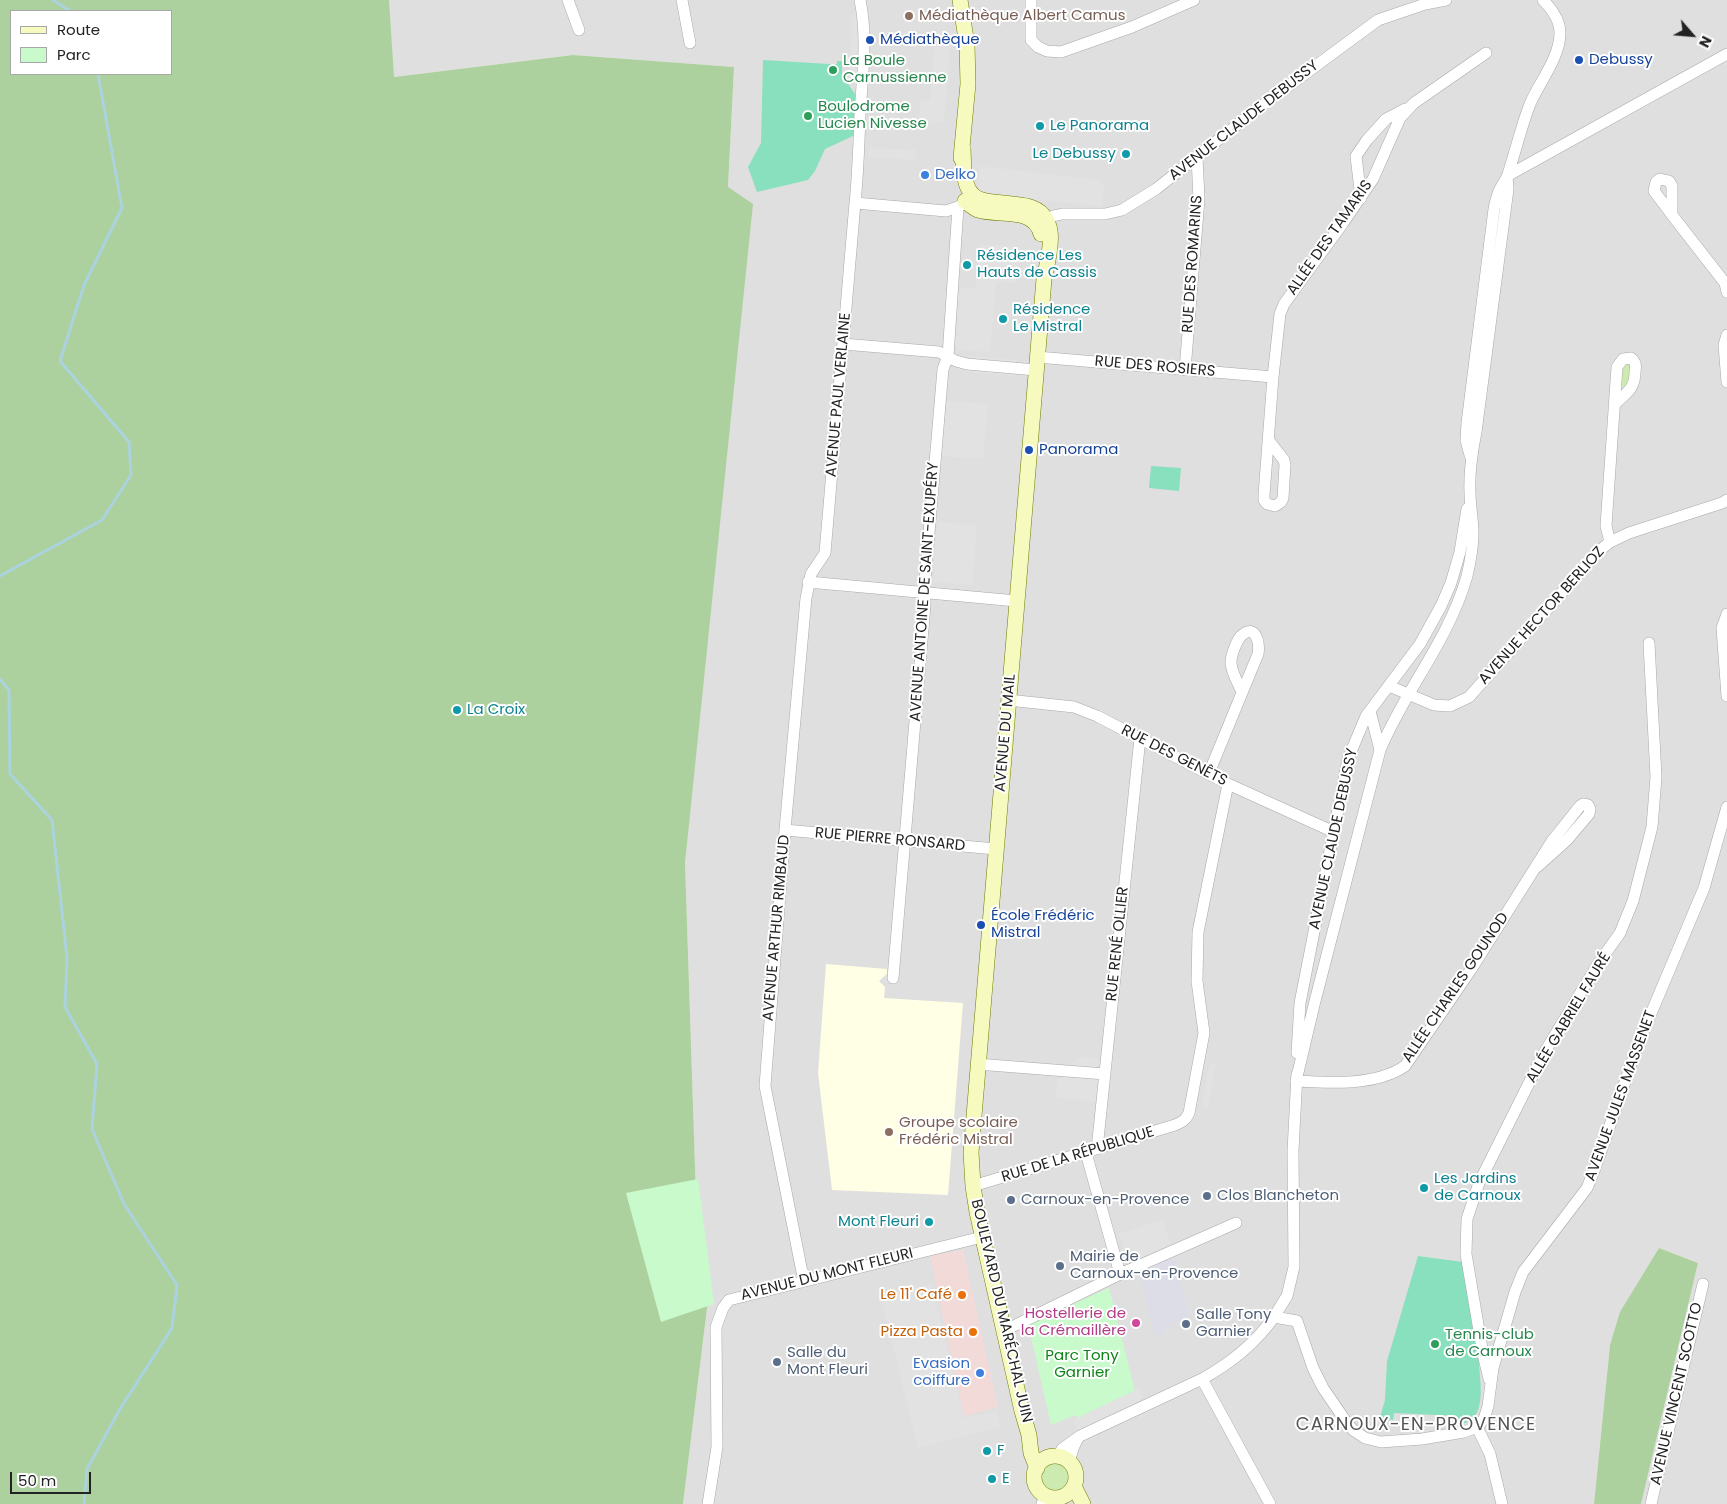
<!DOCTYPE html>
<html>
<head>
<meta charset="utf-8">
<style>
  body { margin:0 }
  #map { position:relative; width:1727px; height:1504px; overflow:hidden; background:#f2efe9; font-family:Poppins,sans-serif }
  canvas { display:block }
  .legend { position:absolute; left:10px; top:10px; width:162px; height:65px; box-sizing:border-box; background:#fff; border:1px solid #a7a7a7; margin:0; padding:6px 9px; list-style:none; font-size:15px; color:#222 }
  .legend li { display:flex; align-items:center; gap:10px; height:25px }
  .legend b { width:25px; border:1px solid #a7a7a7 }
  .north { position:absolute; left:1667px; top:10px; width:50px; height:50px; -webkit-text-stroke:4px #fff; paint-order:stroke; rotate:117deg; font-size:14px; font-weight:700; line-height:20px; text-align:center; color:#222 }
  .north::after { content:''; display:block; margin:auto; width:18px; height:22px; background:#222; clip-path:polygon(50% 0,100% 100%,50% 72%,0 100%) }
  .scale { position:absolute; left:10px; top:1472px; width:81px; height:22px; box-sizing:border-box; border:2px solid #222; border-top:0; padding-left:6px; font-size:15px; line-height:18px; white-space:nowrap; color:#222; -webkit-text-stroke:4px #fff; paint-order:stroke }
</style>
</head>
<body>
<div id="map">
<canvas width="1727" height="1504"></canvas>
<ul class="legend">
<li><b style="height:6px;background:#f7fabf"></b>Route</li>
<li><b style="height:14px;background:#c8facc"></b>Parc</li>
</ul>
<div class="north">N</div>
<div class="scale">50 m</div>
</div>
<script>
const ctx = document.querySelector('canvas').getContext('2d');
ctx.lineJoin = 'round';
function fillPath(path, color) { ctx.fillStyle = color; ctx.fill(path, 'evenodd'); }
function strokePath(path, color, width, dash) { ctx.strokeStyle = color; ctx.lineWidth = width; ctx.lineCap = dash ? 'butt' : 'round'; ctx.setLineDash(dash || []); ctx.stroke(path); }
function label(font, color, halo, rows, align = 'center') {
  ctx.font = font + ' Poppins,sans-serif'; ctx.lineWidth = 4; ctx.setLineDash([]); ctx.textBaseline = 'middle'; ctx.strokeStyle = halo; ctx.fillStyle = color; for (const [text, x, y, turn = 0] of rows) {
    ctx.save(); ctx.translate(x, y); ctx.rotate((+turn || 0) * Math.PI / 180); ctx.textAlign = isNaN(turn) ? turn : align; if (halo) ctx.strokeText(text, 0, 0); ctx.fillText(text, 0, 0); ctx.restore();
  }
}
fillPath(new Path2D(`
  M389,0H1727V1504H1641L1698,1263L1659,1248L1610,1345L1594,1504H683L708,1300L697,1227L685,863L728,187L734,67L573,55L393,77Z`), '#e0dfdf');
fillPath(new Path2D(`
  M963,1250L998,1407L964,1416L930,1256Z`), '#f2dad9');
fillPath(new Path2D(`
  M826,964L887,969V974L879,981L885,987L884,998L963,1003L948,1195L832,1190L818,1073Z`), '#ffffe5');
fillPath(new Path2D(`
  M1627,363L1630,365L1632,379L1625,387L1620,385L1621,367Z
  M1040 1476a16 16 0 1 1 32 0a16 16 0 1 1-32 0Z`), '#cdebb0');
fillPath(new Path2D(`
  M0,0H389L394,77L573,55L734,67L728,187L753,204L685,863L697,1227L708,1300L683,1504H0ZM11,11H171V74H11Z
  M1659,1248L1698,1263L1641,1504H1594L1610,1345L1620,1312Z`), '#add19e');
fillPath(new Path2D(`
  M698,1179L714,1304L661,1322L626,1193Z
  M1109,1288L1135,1391L1078,1418L1075,1415L1051,1425L1028,1324Z`), '#c8facc');
fillPath(new Path2D(`
  M763,60L829,64H837V61H842V75L857,97L855,135L825,149L815,171L808,180L757,192L748,167L761,143Z
  M1151,466L1181,468L1179,491L1149,488Z
  M1418,1256L1463,1262C1470,1296 1476,1330 1479,1364C1480,1379 1483,1396 1478,1410C1474,1420 1467,1424 1457,1424V1416L1394,1413L1393,1420L1380,1417L1385,1400L1387,1361Z`), '#88e0be');
fillPath(new Path2D(`
  M858,12L860,40L858,82H850L852,14Z
  M935,44L950,45L944,122L919,120L921,100H930Z
  M869,148L916,150L915,160L869,157Z
  M979,166L1099,180L1104,186L1102,206L987,195L980,190Z
  M979,244L1020,248L1016,283L996,282L990,352L963,350L960,352L954,344L958,287L976,288Z
  M968,356L1017,360V364L968,360Z
  M967,368L1016,372L1015,376L967,372Z
  M946,401L988,404L983,459L941,456Z
  M937,522L977,525L973,585L933,582Z
  M1079,1057L1098,1058L1102,1080L1099,1102L1056,1098L1057,1079Z
  M1209,1064H1216L1208,1108L1202,1107Z
  M1163,1219L1171,1244L1128,1264L1119,1234Z
  M932,1284L964,1418L997,1411L1001,1427L918,1448L881,1297Z
  M1140,1388L1142,1397L1138,1402L1077,1431L1073,1420Z`), '#e2e2e2');
fillPath(new Path2D(`
  M1173,1250L1190,1319L1170,1324L1171,1330L1169,1328L1165,1329L1164,1334L1155,1336L1137,1266Z`), '#dddde8');
strokePath(new Path2D(`
  M53,0L70,11
  M0,576L102,520L131,475L129,442L60,361L84,285L122,208L98,74
  M0,679L9,690L10,774L52,820L67,958L65,1007L97,1064L92,1129L124,1204L177,1285L172,1328L120,1409L87,1469L84,1504`), '#aad3df', 3);
const street = new Path2D(`
  M568,0L579,30
  M682,0L690,43
  M860,0C868,38 862,77 860,115C859,144 858,174 855,203L946,211L958,207L963,204
  M1031,0V40L1038,47L1047,51L1061,52L1132,27L1194,0
  M1507,176L1727,54
  M1361,198L1356,156L1367,140L1386,119L1405,109
  M1672,215L1654,191L1656,182L1660,179L1669,181L1672,186V215L1725,283L1727,292
  M1041,226L1053,216L1062,214H1105L1122,210L1156,189L1256,110L1378,20L1425,4L1446,0
  M1727,335L1724,345L1727,382
  M843,344L939,352L956,361L967,364L1036,370
  M1037,357L1273,377
  M1185,370L1199,199L1197,157
  M1269,441L1284,460L1285,465L1283,498L1281,502L1275,506L1267,504L1264,500V495L1273,377L1280,314L1284,304L1343,223L1373,179L1400,118L1414,103L1486,53
  M1470,455L1466,440L1467,423L1494,209C1495,204 1496,199 1498,194C1500,187 1506,181 1508,174C1516,150 1521,127 1530,104C1539,83 1560,57 1560,33C1560,20 1552,9 1543,0
  M1610,542L1606,526L1617,367L1623,359L1631,358C1636,362 1636,366 1635,372C1635,389 1626,393 1615,404
  M808,582L1017,601
  M1727,614L1722,628L1727,696
  M1389,686L1434,705L1450,706L1469,697L1599,551L1610,542L1629,533L1722,503L1727,500
  M1008,700L1074,707L1097,716L1228,784L1334,832
  M1370,711L1380,750
  M1209,773L1258,654C1260,644 1256,622 1241,636C1237,640 1231,655 1231,662C1231,672 1238,683 1242,692
  M785,830L996,849
  M893,978L925,605L924,592L943,369L948,356L958,207
  M1297,1053L1300,1003L1348,759L1366,716L1420,644L1441,606L1451,583L1460,552L1467,509
  M977,1064L1105,1074
  M1296,1081L1314,1005L1380,750C1405,690 1449,640 1467,576C1470,563 1473,548 1473,534C1473,520 1470,506 1470,492C1469,472 1472,452 1476,432L1508,189L1507,176
  M1296,1081C1330,1083 1376,1086 1405,1066L1470,971L1552,841L1580,806L1583,804L1588,805L1590,809L1589,814L1567,840L1537,867
  M1097,1149L1140,738
  M1086,1153L1120,1274
  M973,1186L1175,1125C1182,1122 1186,1120 1189,1113L1204,1033L1197,981L1198,932L1228,784
  M811,1279L802,1272L765,1086L785,830L806,598L811,574L825,553L855,203
  M1274,1317L1287,1296L1294,1267L1293,1151L1297,1074
  M1004,1330L1016,1325L1120,1274L1236,1223
  M1202,1379L1270,1504
  M1489,1379L1483,1354L1466,1254L1467,1219L1479,1183L1544,1053L1598,964L1620,933L1633,901L1652,827L1656,777L1649,643
  M1477,1427L1490,1454L1502,1504
  M1058,1456L1062,1449L1080,1436L1202,1379C1231,1363 1255,1344 1274,1317L1297,1321L1313,1368L1323,1388L1347,1423L1353,1430L1365,1438L1381,1442L1422,1439L1464,1432L1477,1427L1484,1419L1488,1406L1493,1368L1515,1292L1523,1272L1587,1188L1594,1171L1639,1042L1704,888L1727,807
  M1069,1461L1074,1446L1077,1440
  M708,1504L717,1447L716,1327L723,1308L729,1300L982,1237
  M1042,1504L1045,1495
  M1052,1504L1054,1498
  M1651,1504L1703,1284`);
const secondary = new Path2D(`
  M960,0L967,45L968,84L961,158
  M963,149C964,163 962,183 972,194C977,200 985,201 993,202C1004,203 1016,204 1027,206C1062,215 1049,255 1044,279L971,1152L973,1186L977,1212L1022,1411L1029,1435L1031,1453L1037,1468
  M965,201C969,204 973,208 978,210C999,217 1034,206 1041,234
  M1034 1477a21 21 0 1 1 42 0a21 21 0 1 1-42 0Z
  M1074,1486L1083,1504`);
strokePath(street, '#a9a9a9', 12);
strokePath(secondary, '#707d05', 16);
strokePath(street, '#fff', 11);
strokePath(secondary, '#f7fabf', 15);
for (const [x, y, r, color] of [
  [909,16,5,"#8d6e63"],
  [870,40,5,"#1a4fb4"],
  [1579,60,5,"#1a4fb4"],
  [833,70,5,"#2e9e5b"],
  [808,116,5,"#2e9e5b"],
  [1040,126,5,"#0f9aa8"],
  [1126,154,5,"#0f9aa8"],
  [925,175,5,"#3f7fe0"],
  [967,265,5,"#0f9aa8"],
  [1003,319,5,"#0f9aa8"],
  [1029,450,5,"#1a4fb4"],
  [457,710,5,"#0f9aa8"],
  [981,925,5,"#1a4fb4"],
  [889,1132,5,"#8d6e63"],
  [1424,1188,5,"#0f9aa8"],
  [1207,1196,5,"#5c6f8a"],
  [1011,1200,5,"#5c6f8a"],
  [929,1222,5,"#0f9aa8"],
  [1060,1266,5,"#5c6f8a"],
  [962,1295,5,"#e8710a"],
  [1136,1323,5,"#d1479c"],
  [1186,1324,5,"#5c6f8a"],
  [973,1332,5,"#e8710a"],
  [1435,1344,5,"#2e9e5b"],
  [777,1362,5,"#5c6f8a"],
  [980,1373,5,"#3f7fe0"],
  [987,1451,5,"#0f9aa8"],
  [992,1479,5,"#0f9aa8"]
]) { const dot = new Path2D(); dot.arc(x, y, r, 0, 2 * Math.PI); ctx.fillStyle = color; ctx.fill(dot); strokePath(dot, '#fff', 2); }
label('15px', '#785e54', '#fff', [
  ["Médiathèque Albert Camus",919,16],
  ["Groupe scolaire",899,1123],
  ["Frédéric Mistral",899,1140]
], 'left');
label('15px', '#164399', '#fff', [
  ["Médiathèque",880,40],
  ["Debussy",1589,60],
  ["Panorama",1039,450],
  ["École Frédéric",991,916],
  ["Mistral",991,933]
], 'left');
label('15px', '#27864d', '#fff', [
  ["La Boule",843,61],
  ["Carnussienne",843,78],
  ["Boulodrome",818,107],
  ["Lucien Nivesse",818,124],
  ["Tennis-club",1445,1335],
  ["de Carnoux",1445,1352]
], 'left');
label('15px', '#222', '#fff', [
  ["AVENUE CLAUDE DEBUSSY",1244,121,-38],
  ["ALLÉE DES TAMARIS",1330,238,-55],
  ["RUE DES ROMARINS",1193,264,-86],
  ["RUE DES ROSIERS",1155,367,5],
  ["AVENUE PAUL VERLAINE",839,395,-85],
  ["AVENUE ANTOINE DE SAINT-EXUPÉRY",925,592,-86],
  ["AVENUE HECTOR BERLIOZ",1542,616,-48],
  ["AVENUE DU MAIL",1006,733,-85],
  ["RUE DES GENÊTS",1174,756,27],
  ["AVENUE CLAUDE DEBUSSY",1334,839,-78],
  ["RUE PIERRE RONSARD",890,840,5],
  ["AVENUE ARTHUR RIMBAUD",777,928,-85],
  ["RUE RENÉ OLLIER",1118,944,-84],
  ["ALLÉE CHARLES GOUNOD",1456,988,-56],
  ["ALLÉE GABRIEL FAURÉ",1569,1018,-59],
  ["AVENUE JULES MASSENET",1621,1096,-70],
  ["RUE DE LA RÉPUBLIQUE",1078,1155,-17],
  ["AVENUE DU MONT FLEURI",827,1275,-14],
  ["BOULEVARD DU MARÉCHAL JUIN",1001,1311,77],
  ["AVENUE VINCENT SCOTTO",1677,1394,-77]
]);
label('15px', '#0d838f', '#fff', [
  ["Le Panorama",1050,126],
  ["Le Debussy",1116,154,"right"],
  ["Résidence Les",977,256],
  ["Hauts de Cassis",977,273],
  ["Résidence",1013,310],
  ["Le Mistral",1013,327],
  ["La Croix",467,710],
  ["Les Jardins",1434,1179],
  ["de Carnoux",1434,1196],
  ["Mont Fleuri",919,1222,"right"],
  ["F",997,1451],
  ["E",1002,1479]
], 'left');
label('15px', '#366cbe', '#fff', [
  ["Delko",935,175],
  ["Evasion",970,1364,"right"],
  ["coiffure",970,1381,"right"]
], 'left');
label('15px', '#4e5e75', '#fff', [
  ["Clos Blancheton",1217,1196],
  ["Carnoux-en-Provence",1021,1200],
  ["Mairie de",1070,1257],
  ["Carnoux-en-Provence",1070,1274],
  ["Salle Tony",1196,1315],
  ["Garnier",1196,1332],
  ["Salle du",787,1353],
  ["Mont Fleuri",787,1370]
], 'left');
label('15px', '#c56008', '#fff', [
  ["Le 11' Café",952,1295],
  ["Pizza Pasta",963,1332]
], 'right');
label('15px', '#b23c85', '#fff', [
  ["Hostellerie de",1126,1314],
  ["la Crémaillère",1126,1331]
], 'right');
label('15px', '#0c8416', '#fff', [
  ["Parc Tony",1082,1356],
  ["Garnier",1082,1373]
]);
ctx.letterSpacing = '1px';
label('18px', '#555', '#fff', [
  ["CARNOUX-EN-PROVENCE",1416,1425]
]);
ctx.letterSpacing = '0px';
</script>
</body>
</html>
